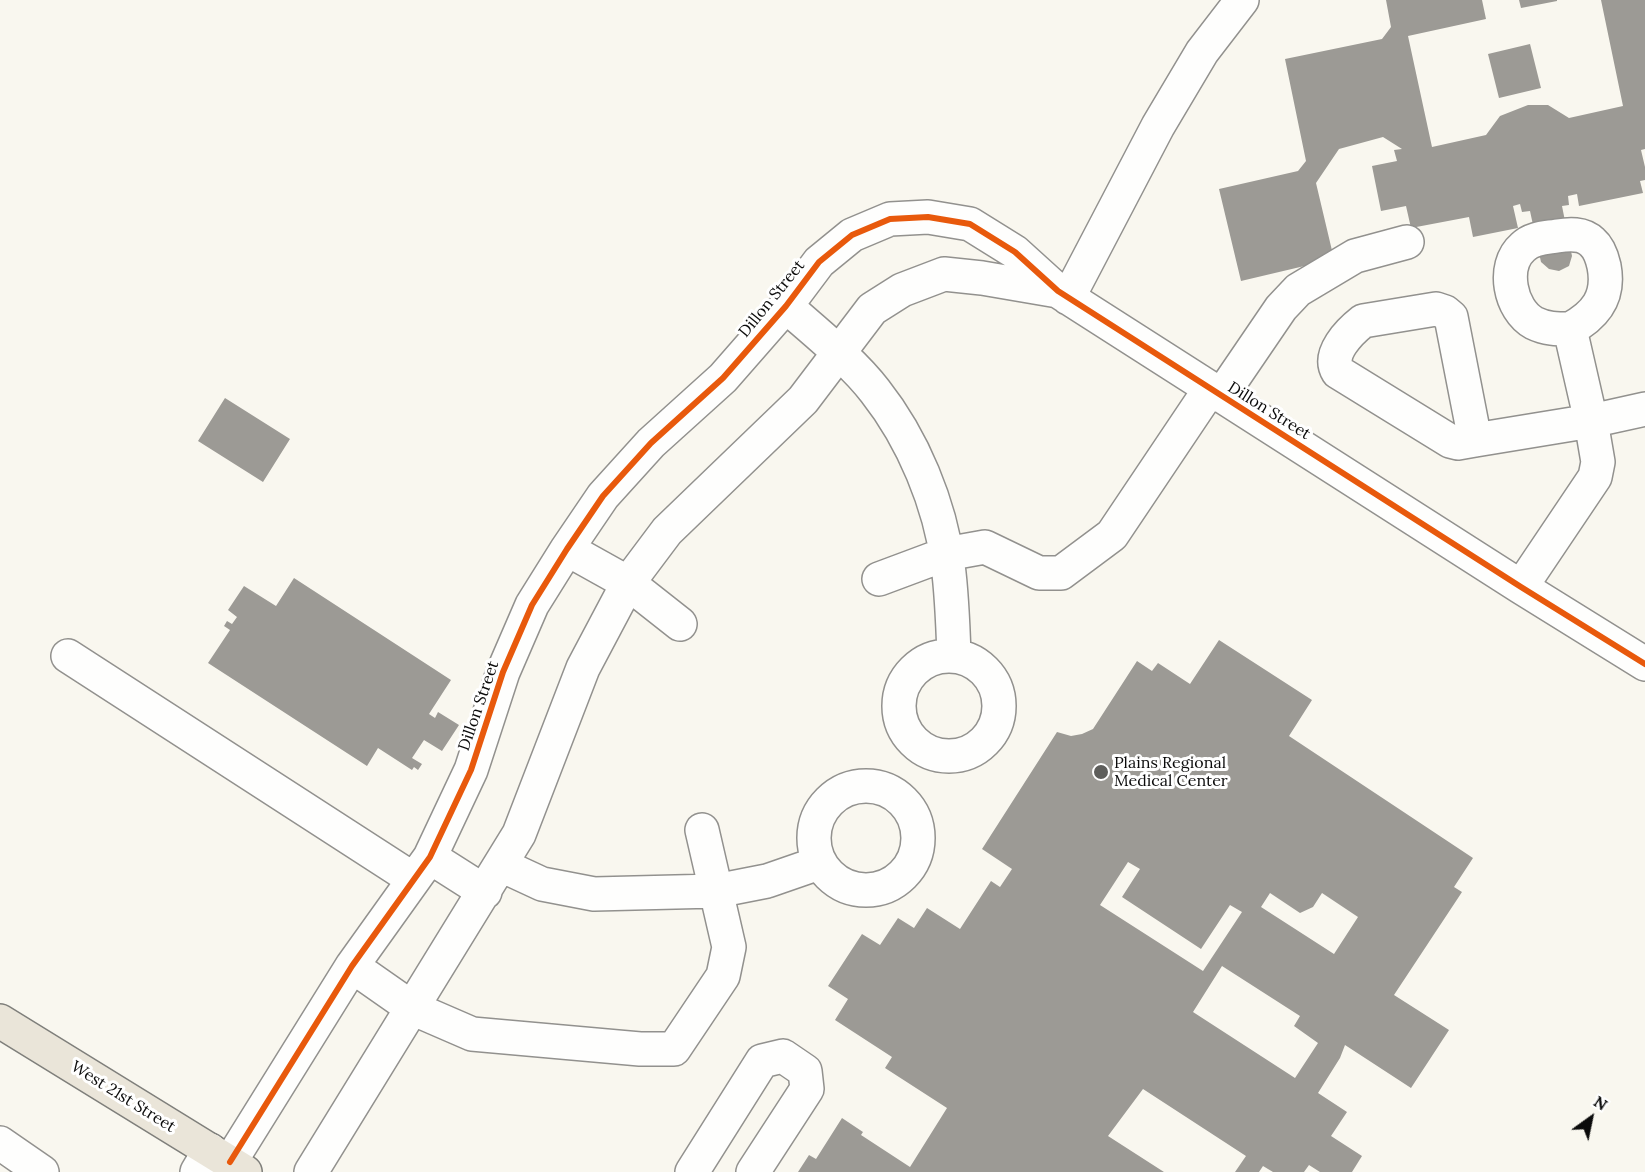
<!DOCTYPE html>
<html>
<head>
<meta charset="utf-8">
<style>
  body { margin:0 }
  #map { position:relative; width:1645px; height:1172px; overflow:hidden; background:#f9f7ef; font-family:Lora,serif }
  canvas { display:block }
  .north { position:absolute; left:1561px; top:1088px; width:60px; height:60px; -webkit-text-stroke:4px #fff; paint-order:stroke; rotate:33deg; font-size:16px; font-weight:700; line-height:24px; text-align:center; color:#0b0b0b }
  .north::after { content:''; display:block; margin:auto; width:21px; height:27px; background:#0b0b0b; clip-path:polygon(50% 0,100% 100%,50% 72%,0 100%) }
</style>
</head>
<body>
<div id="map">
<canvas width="1645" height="1172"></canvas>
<div class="north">N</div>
</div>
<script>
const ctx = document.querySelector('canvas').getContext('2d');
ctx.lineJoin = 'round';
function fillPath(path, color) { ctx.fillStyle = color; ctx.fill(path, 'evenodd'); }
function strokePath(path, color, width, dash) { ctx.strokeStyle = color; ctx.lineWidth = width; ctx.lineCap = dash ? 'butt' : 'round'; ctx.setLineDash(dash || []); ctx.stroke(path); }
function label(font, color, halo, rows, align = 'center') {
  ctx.font = font + ' Lora,serif'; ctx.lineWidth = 6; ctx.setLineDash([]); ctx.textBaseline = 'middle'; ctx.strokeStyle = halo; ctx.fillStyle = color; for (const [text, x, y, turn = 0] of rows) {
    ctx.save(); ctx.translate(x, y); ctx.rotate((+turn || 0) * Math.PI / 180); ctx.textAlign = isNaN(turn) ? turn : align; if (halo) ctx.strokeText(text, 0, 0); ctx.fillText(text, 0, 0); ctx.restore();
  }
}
fillPath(new Path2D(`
  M1386,0H1482L1486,19L1408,36L1432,147L1486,135L1500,116L1528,105H1548L1569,118L1623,106L1601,0H1645V149L1641,150L1645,167V180L1640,181L1643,193L1579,206L1577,194L1568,196L1569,205L1562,206L1572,256L1569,266L1559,271L1549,269L1541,262L1530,211L1522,212L1520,204L1513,206L1518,228L1473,237L1469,217L1411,228L1406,206L1381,211L1372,166L1397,161L1394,150L1402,149L1383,137L1339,149L1316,183L1334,259L1241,281L1219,189L1298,171L1306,161L1285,59L1382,39L1391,27Z
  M1519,0H1557V1L1521,8Z
  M1530,44L1541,88L1499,98L1488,54Z
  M225,398L290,439L263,482L198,441Z
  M294,578L451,680L429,714L435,718L438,712L459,725L442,751L424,740L412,758L422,764L418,770L414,767L412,770L378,748L367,766L208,663L230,630L224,626L227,621L232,624L237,617L228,610L244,586L276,606Z
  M1219,640L1312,700L1289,736L1473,858L1454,887L1462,892L1394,995L1449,1030L1411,1088L1345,1045L1340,1058L1318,1093L1347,1112L1331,1136L1362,1156L1352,1172H1320L1309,1165L1304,1172H1273L1263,1166L1259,1172H1235L1246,1156L1143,1089L1108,1136L1164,1172H798L809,1155L816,1159L842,1118L863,1132L861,1135L910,1167L947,1108L885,1068L892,1057L835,1020L848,999L828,986L862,934L880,945L898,918L914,928L927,908L960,929L991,881L1000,887L1012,869L982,849L1057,732L1071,736L1082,734L1093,729L1137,661L1152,671L1158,663L1190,684ZM1128,862L1140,869L1122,897L1201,949L1230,905L1242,912L1203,971L1100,905ZM1270,893L1300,913L1313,907L1322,893L1358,917L1334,954L1261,907ZM1222,966L1300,1016L1294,1026L1318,1043L1295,1078L1193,1012Z`), '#9c9a95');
const minor = new Path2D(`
  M1068,298L1158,126L1202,52L1242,0
  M786,306C814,331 852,361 875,391C913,439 940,504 948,565C952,595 953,626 954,656
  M1221,396L1281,308L1298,290L1355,256L1407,242
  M1475,440L1451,317L1445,312L1436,309L1363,321C1349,332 1327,354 1338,372L1450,441L1458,443L1475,440L1591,421L1570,329C1596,315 1610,297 1604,266C1602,257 1599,248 1592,242C1583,233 1569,234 1557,236C1545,238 1532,238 1523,247C1501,266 1510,310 1534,323C1546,329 1557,329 1570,329
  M567,549L628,583L680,624
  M879,579L946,554L985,547L1039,573H1061L1112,535L1210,389
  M1521,587L1595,477L1598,462L1591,421L1645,409
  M68,656L413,879
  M899 706a50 50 0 1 1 100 0a50 50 0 1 1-100 0Z
  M814 838a52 52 0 1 1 104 0a52 52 0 1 1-104 0Z
  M430,857L485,892
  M501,865L542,884L594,894L716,891L767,881L819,863
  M352,966L412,1008L472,1034L640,1049H674L723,976L729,947L702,830
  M0,1143L42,1172
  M230,1162L352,966L430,857L471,770L503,672L532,605L567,549L603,496L651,443L723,378L786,306L819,262L852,235L890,219L928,217L970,224L1015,252L1058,291L1521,587L1645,664
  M197,1172L210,1150
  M311,1172L519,834L583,668L628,583L667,531L803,400L872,309L902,290L944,274L982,278L1058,291
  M692,1172L762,1061L783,1056L805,1071L807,1089L753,1172`);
const major = new Path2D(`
  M0,1021L245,1172`);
strokePath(minor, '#92918e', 36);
strokePath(major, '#7f7f7b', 36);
strokePath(minor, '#fefefd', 33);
strokePath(major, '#eae5d9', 33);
strokePath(new Path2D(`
  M230,1162L352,966L430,857L471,770L503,672L532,605L567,549L603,496L651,443L723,378L786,306L819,262L852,235L890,219L928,217L970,224L1015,252L1058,291L1521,587L1645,664`), '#e8590c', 6);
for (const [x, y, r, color] of [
  [1101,772,8,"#5e5e5b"]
]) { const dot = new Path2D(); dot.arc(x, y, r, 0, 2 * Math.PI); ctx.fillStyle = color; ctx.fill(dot); strokePath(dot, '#fff', 2); }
label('16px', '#0b0b0b', '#fff', [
  ["Dillon Street",772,299,-51],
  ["Dillon Street",1269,411,32],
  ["Dillon Street",479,706,-71],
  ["West 21st Street",123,1097,32]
]);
label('16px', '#0b0b0b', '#fff', [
  ["Plains Regional",1114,763],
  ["Medical Center",1114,781]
], 'left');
</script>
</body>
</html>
